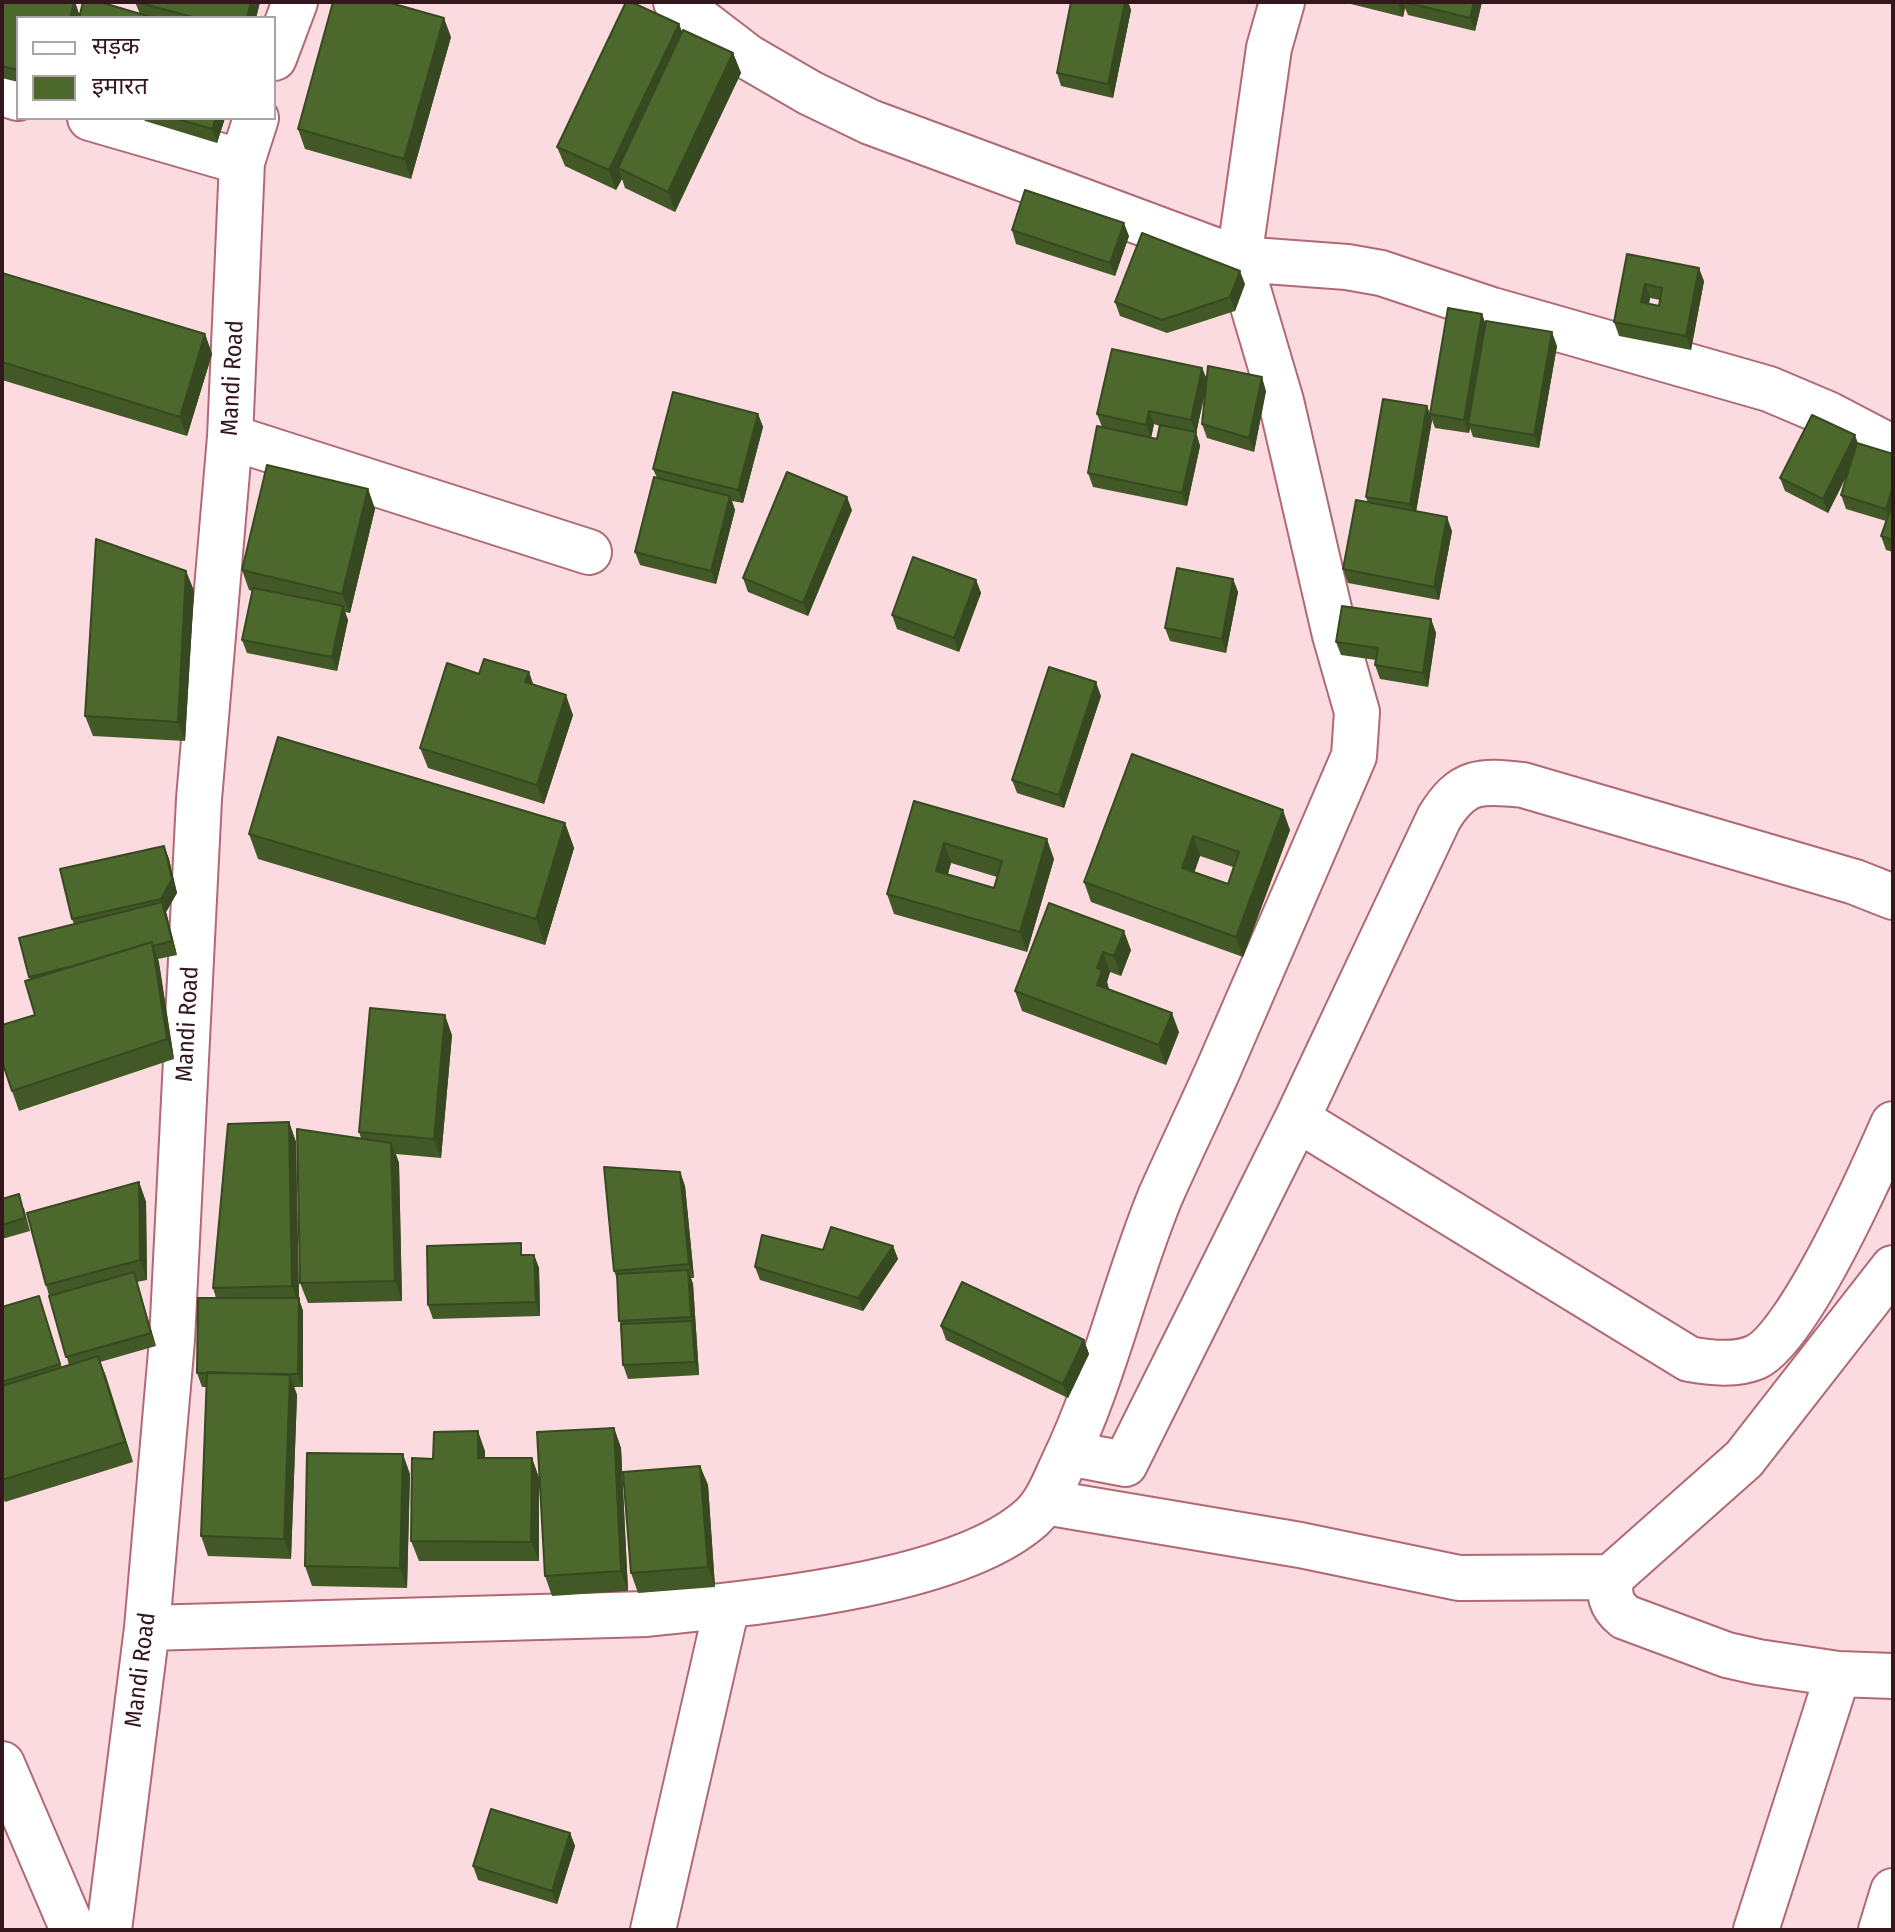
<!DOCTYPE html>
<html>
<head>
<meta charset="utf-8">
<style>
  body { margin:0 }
  #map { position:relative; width:1895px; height:1932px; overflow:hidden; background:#fbdbdf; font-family:"Fira Sans Condensed","Noto Sans Devanagari",sans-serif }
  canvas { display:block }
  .frame { position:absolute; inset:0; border:4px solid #33171c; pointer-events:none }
  .legend { position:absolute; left:16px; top:16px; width:260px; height:104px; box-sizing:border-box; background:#fff; border:2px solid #ada2a4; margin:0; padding:10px 14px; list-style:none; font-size:24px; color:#33171c }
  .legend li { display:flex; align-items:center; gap:16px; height:40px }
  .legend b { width:40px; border:2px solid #ada2a4 }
</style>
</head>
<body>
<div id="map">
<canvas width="1895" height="1932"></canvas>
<div class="frame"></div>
<ul class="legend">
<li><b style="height:10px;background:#fff"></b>सड़क</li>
<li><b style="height:22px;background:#4d682d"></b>इमारत</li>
</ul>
</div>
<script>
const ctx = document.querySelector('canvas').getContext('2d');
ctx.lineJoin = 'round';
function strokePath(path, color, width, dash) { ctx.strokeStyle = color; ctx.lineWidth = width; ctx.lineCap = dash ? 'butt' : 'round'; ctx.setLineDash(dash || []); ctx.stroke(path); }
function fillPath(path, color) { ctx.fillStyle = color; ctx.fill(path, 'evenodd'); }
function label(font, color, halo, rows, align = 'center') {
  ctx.font = font + ' "Fira Sans Condensed",sans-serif'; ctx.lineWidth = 8; ctx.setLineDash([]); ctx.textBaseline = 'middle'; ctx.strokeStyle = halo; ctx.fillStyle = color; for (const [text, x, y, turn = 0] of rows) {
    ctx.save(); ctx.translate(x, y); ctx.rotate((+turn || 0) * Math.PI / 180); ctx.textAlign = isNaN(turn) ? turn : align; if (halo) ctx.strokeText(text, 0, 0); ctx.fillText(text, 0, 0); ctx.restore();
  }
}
const minor = new Path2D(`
  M676,2L748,57L810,93L870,122L1239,259L1347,267L1381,273L1492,310L1769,389L1828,414L1893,448
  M274,58L295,2
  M2,93L18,98
  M90,118L242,162
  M230,437L589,552
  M1297,1119L1689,1359C1710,1363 1736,1366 1756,1357C1799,1337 1872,1172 1893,1124
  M1068,1453L1125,1464L1297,1119L1439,818C1462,780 1480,780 1523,785L1855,882L1893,897
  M1045,1502L1300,1545L1459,1578L1611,1577L1744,1459L1893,1268
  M1611,1577C1609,1595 1610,1605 1625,1617L1727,1655L1758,1662L1838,1674L1893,1676
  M147,1628L647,1614C748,1603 956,1586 1032,1517C1047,1503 1054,1483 1063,1464C1104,1379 1124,1285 1160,1197C1179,1154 1200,1111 1219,1068C1265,964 1309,860 1354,756L1357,712L1335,635L1281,401L1239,259L1269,48L1282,2
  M2,1764L73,1930
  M109,1930L147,1628L172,1340L199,799L230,437L242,162L256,118
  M653,1930L727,1606
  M1756,1930L1838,1674
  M1881,1930L1893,1891`);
strokePath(minor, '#b06a75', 48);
strokePath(minor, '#fff', 44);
fillPath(new Path2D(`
  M2,2H75L79,14L78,18H18V82L2,78Z
  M135,2H260L256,18H79L140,14Z
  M1071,2H1128L1131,10L1113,98L1061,86L1057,73Z
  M1343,2H1482L1475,31L1408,15L1405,8L1403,17Z
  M679,24L682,32L733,53L741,73L675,212L625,188L622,179L616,190L565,166L557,147Z
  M451,37L411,179L305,149L298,129Z
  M143,118H225L217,143L145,121Z
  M1012,230L1129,236L1115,276L1016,244Z
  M1627,254L1704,281L1691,350L1619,336L1614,322ZM1650,298L1660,300L1659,306L1649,304Z
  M2,273L205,334L212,354L187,436L2,380Z
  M1245,284L1235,311L1167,333L1120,316L1115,302Z
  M1486,323L1557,346L1539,448L1473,437L1470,428L1469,433L1435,428L1430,414Z
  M1202,368L1207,379L1266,391L1254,452L1207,438L1202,424L1206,390L1196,433L1200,446L1187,506L1093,487L1088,473L1102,427L1097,414ZM1154,424L1160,426L1157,439L1151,438Z
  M1427,406L1432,420L1416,512L1452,531L1439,600L1348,583L1343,569L1368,503L1366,497Z
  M758,414L763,427L743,503L732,501L735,510L716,584L640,565L635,552L657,478L653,469Z
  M1858,444L1893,454V552L1886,550L1881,536L1886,521L1846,509L1841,495L1848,473L1828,513L1785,491L1780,478Z
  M368,489L375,509L350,613L345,612L348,620L337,671L247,653L242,640L252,591L249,590L242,570Z
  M852,510L808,616L748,592L743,578Z
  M186,571L194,591L185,741L93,736L85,716Z
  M1233,579L1238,592L1226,653L1170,641L1165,628Z
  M976,580L981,593L959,652L897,629L892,615Z
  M1431,619L1436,633L1428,687L1380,679L1375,665L1376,660L1341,655L1336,642Z
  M529,672L533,685L573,715L544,804L428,768L420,748L479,674Z
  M1101,696L1064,808L1017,793L1012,780Z
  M1132,754L1290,830L1243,957L1091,902L1084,882ZM1200,856L1233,867L1228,884L1194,873Z
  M914,801L1054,859L1027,952L894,914L887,894ZM951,863L997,877L994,888L948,874Z
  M565,823L574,848L545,945L258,859L249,834Z
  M164,846L169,859L177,893L166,912L177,955L158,959L174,1059L19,1111L12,1091L35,1015L30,979L19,938L74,924L72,919Z
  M1049,903L1131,950L1121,976L1110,972L1107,982L1109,989L1179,1032L1166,1065L1022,1011L1015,991Z
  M452,1035L441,1158L396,1154L399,1163L402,1301L308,1303L300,1283L361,1138L359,1132Z
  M289,1122L296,1142L299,1299L303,1311V1387H294L297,1395L291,1559L208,1556L201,1536L207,1387H202L197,1373L216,1298L213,1288Z
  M680,1172L685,1186L694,1278H691L693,1284L699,1375L628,1379L623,1365L617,1279L614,1271Z
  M139,1182L146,1202L147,1280L137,1282L156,1346L100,1362L133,1462L5,1502L2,1495V1307L39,1296L62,1368L69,1365L46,1285Z
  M2,1199L24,1208L30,1231L2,1239Z
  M893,1246L898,1259L863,1311L760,1280L755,1267L823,1250Z
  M525,1255H534L539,1268L540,1316L433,1319L428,1305Z
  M941,1326L1084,1340L1089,1354L1068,1398L946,1340Z
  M614,1428L621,1448L628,1591L552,1596L545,1576Z
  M485,1451V1458H532L539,1478V1561H419L411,1541L433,1459Z
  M700,1466L708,1485L715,1587L638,1593L631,1573Z
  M410,1474L407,1588L312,1586L305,1566Z
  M570,1833L575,1846L557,1904L478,1880L473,1866Z`), '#425927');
fillPath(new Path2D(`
  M74,2H75L79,14L78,18H70Z
  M251,2H260L256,18H247Z
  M1125,2H1128L1131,10L1113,98L1108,84Z
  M1398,2H1403L1405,8L1403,17Z
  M1474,2H1482L1475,31L1470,18Z
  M444,18L451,37L411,179L404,159Z
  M679,24L686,44L618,168L622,179L616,190L609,170Z
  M733,53L741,73L675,212L668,192Z
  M216,118H225L217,143L212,129Z
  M1124,223L1129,236L1115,276L1110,263Z
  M1699,268L1704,281L1691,350L1686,336Z
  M1240,271L1245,284L1235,311L1230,297Z
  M1645,284L1650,298L1646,316L1641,302Z
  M1482,314L1487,327L1468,424L1470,428L1469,433L1464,420Z
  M1552,332L1557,346L1539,448L1534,435Z
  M205,334L212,354L187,436L180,417Z
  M1202,368L1207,381L1196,434L1191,420Z
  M1262,377L1266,391L1254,452L1249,438Z
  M1427,406L1432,420L1415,517L1410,504Z
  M1149,411L1154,424L1151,438L1146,425Z
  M758,414L763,427L743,503L738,490Z
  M1196,432L1200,446L1187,506L1182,493Z
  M1855,435L1860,449L1828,513L1823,499Z
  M1893,486V516L1891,522L1886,509Z
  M368,489L375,509L350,613L342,594Z
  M730,496L735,510L716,584L711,571Z
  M847,497L852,510L808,616L803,603Z
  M1447,517L1452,531L1439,600L1434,587Z
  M186,571L194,591L185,741L178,722Z
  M1233,579L1238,592L1226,653L1222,639Z
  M976,580L981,593L959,652L954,638Z
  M343,606L348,620L337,671L332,657Z
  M1431,619L1436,633L1428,687L1423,673Z
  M529,672L536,692L525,682Z
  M1096,682L1101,696L1064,808L1059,795Z
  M566,695L573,715L544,804L537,785Z
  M1283,810L1290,830L1243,957L1236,937Z
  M565,823L574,848L545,945L536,919Z
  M1193,836L1200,856L1189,888L1182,868Z
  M1047,839L1054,859L1027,952L1020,932Z
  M944,843L951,863L943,891L936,871Z
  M164,846L169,859L177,893L166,912L161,899Z
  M162,902L167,915L177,955L172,941Z
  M1124,931L1131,950L1121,976L1114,956Z
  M152,942L159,962L174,1059L167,1039Z
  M1103,952L1110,972L1107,982L1109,990L1097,985V968Z
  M1172,1013L1179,1032L1166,1065L1159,1045Z
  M445,1015L452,1035L441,1158L434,1139Z
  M289,1122L296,1142L299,1299L303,1311V1387L298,1374V1305L292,1286Z
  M391,1143L399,1163L402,1301L395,1281Z
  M680,1172L685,1186L694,1278L689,1264Z
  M139,1182L146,1202L147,1280L140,1260Z
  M893,1246L898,1259L863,1311L858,1298Z
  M534,1255L539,1268L540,1316L536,1302Z
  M688,1270L693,1284L699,1375L695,1362Z
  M134,1272L138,1286L156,1346L151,1333Z
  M1084,1340L1089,1354L1068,1398L1063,1384Z
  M98,1356L106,1376L133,1462L125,1442Z
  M290,1375L297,1395L291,1559L284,1539Z
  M614,1428L621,1448L628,1591L621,1571Z
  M478,1431L485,1451V1478L478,1458Z
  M403,1454L410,1474L407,1588L400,1568Z
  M532,1458L539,1478V1561L531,1542Z
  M700,1466L708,1485L715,1587L708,1567Z
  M570,1833L575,1846L557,1904L552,1891Z`), '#364920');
const building = new Path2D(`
  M2,2H74L70,18H18V70L2,66Z
  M83,2H100L154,18H79Z
  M136,2H251L247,18H196Z
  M333,2H387L444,18L404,159L298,129Z
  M626,2H631L679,24L609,170L557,147Z
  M1071,2H1125L1108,84L1057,73Z
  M1404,2H1474L1470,18Z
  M683,30L733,53L668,192L618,168Z
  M174,118H216L212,129Z
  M1025,190L1124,223L1110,263L1012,230Z
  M1142,233L1240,271L1230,297L1162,320L1115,302Z
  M1627,254L1699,268L1686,336L1614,322ZM1645,284L1662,288L1659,306L1641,302Z
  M2,273L205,334L180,417L2,362Z
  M1448,308L1482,314L1464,420L1430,414Z
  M1486,321L1552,332L1534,435L1468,424Z
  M1112,349L1202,368L1191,420L1149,411L1146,425L1097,414Z
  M1208,366L1262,377L1249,438L1202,424Z
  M673,392L758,414L738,490L653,469Z
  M1383,399L1427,406L1410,504L1366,497Z
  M1812,415L1855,435L1823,499L1780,478Z
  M1160,425L1196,432L1182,493L1088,473L1097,426L1157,439Z
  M1857,443L1893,454V486L1886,509L1841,495Z
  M267,465L368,489L342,594L242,570Z
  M787,472L847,497L803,603L743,578Z
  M654,477L730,496L711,571L635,552Z
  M1356,500L1447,517L1434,587L1343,569Z
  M1893,502V540L1881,536Z
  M96,539L186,571L178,722L85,716Z
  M913,557L976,580L954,638L892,615Z
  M1177,568L1233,579L1222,639L1165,628Z
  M253,588L343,606L332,657L242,640Z
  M1342,606L1431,619L1423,673L1375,665L1378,648L1336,642Z
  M484,659L529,672L525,682L566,695L537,785L420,748L447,663L479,674Z
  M1049,667L1096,682L1059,795L1012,780Z
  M278,737L565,823L536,919L249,834Z
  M1132,754L1283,810L1236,937L1084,882ZM1193,836L1239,852L1228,884L1182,868Z
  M914,801L1047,839L1020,932L887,894ZM944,843L1002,861L994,888L936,871Z
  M164,846L172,879L161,899L72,919L60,869Z
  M162,902L172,941L153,946L152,942L77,965L29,977L19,938Z
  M1049,903L1124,931L1114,956L1103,952L1097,968L1102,970L1097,985L1172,1013L1159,1045L1015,991Z
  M152,942L167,1039L12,1091L2,1061V1025L35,1015L25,981Z
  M370,1008L445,1015L434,1139L359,1132Z
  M289,1122L292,1286L213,1288L228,1124Z
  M297,1129L391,1143L395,1281L300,1283Z
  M604,1167L680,1172L689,1264L614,1271Z
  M139,1182L140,1260L46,1285L27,1213Z
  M19,1194L25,1218L2,1225V1199Z
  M831,1227L893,1246L858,1298L755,1267L762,1235L823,1250Z
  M521,1243V1255H534L536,1302L428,1305L427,1246Z
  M688,1270L691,1317L619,1321L617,1274Z
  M134,1272L151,1333L66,1357L49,1296Z
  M962,1282L1084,1340L1063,1384L941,1326Z
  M39,1296L60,1364L2,1382V1307Z
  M198,1298H299L298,1374L197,1373Z
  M692,1321L695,1362L623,1365L621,1324Z
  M98,1356L125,1442L2,1480V1386Z
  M207,1372L290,1375L284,1539L201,1536Z
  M614,1428L621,1571L545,1576L537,1432Z
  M478,1431V1458H532L531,1542L411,1541L412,1458L433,1459L434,1432Z
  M307,1453L403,1454L400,1568L305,1566Z
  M700,1466L708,1567L631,1573L623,1472Z
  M491,1809L570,1833L552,1891L473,1866Z`);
fillPath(building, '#4d682d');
strokePath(building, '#364920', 2);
label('24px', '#33171c', '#fff', [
  ["Mandi Road",233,378,-87],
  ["Mandi Road",188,1024,-87],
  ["Mandi Road",141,1670,-83]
]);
</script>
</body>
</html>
